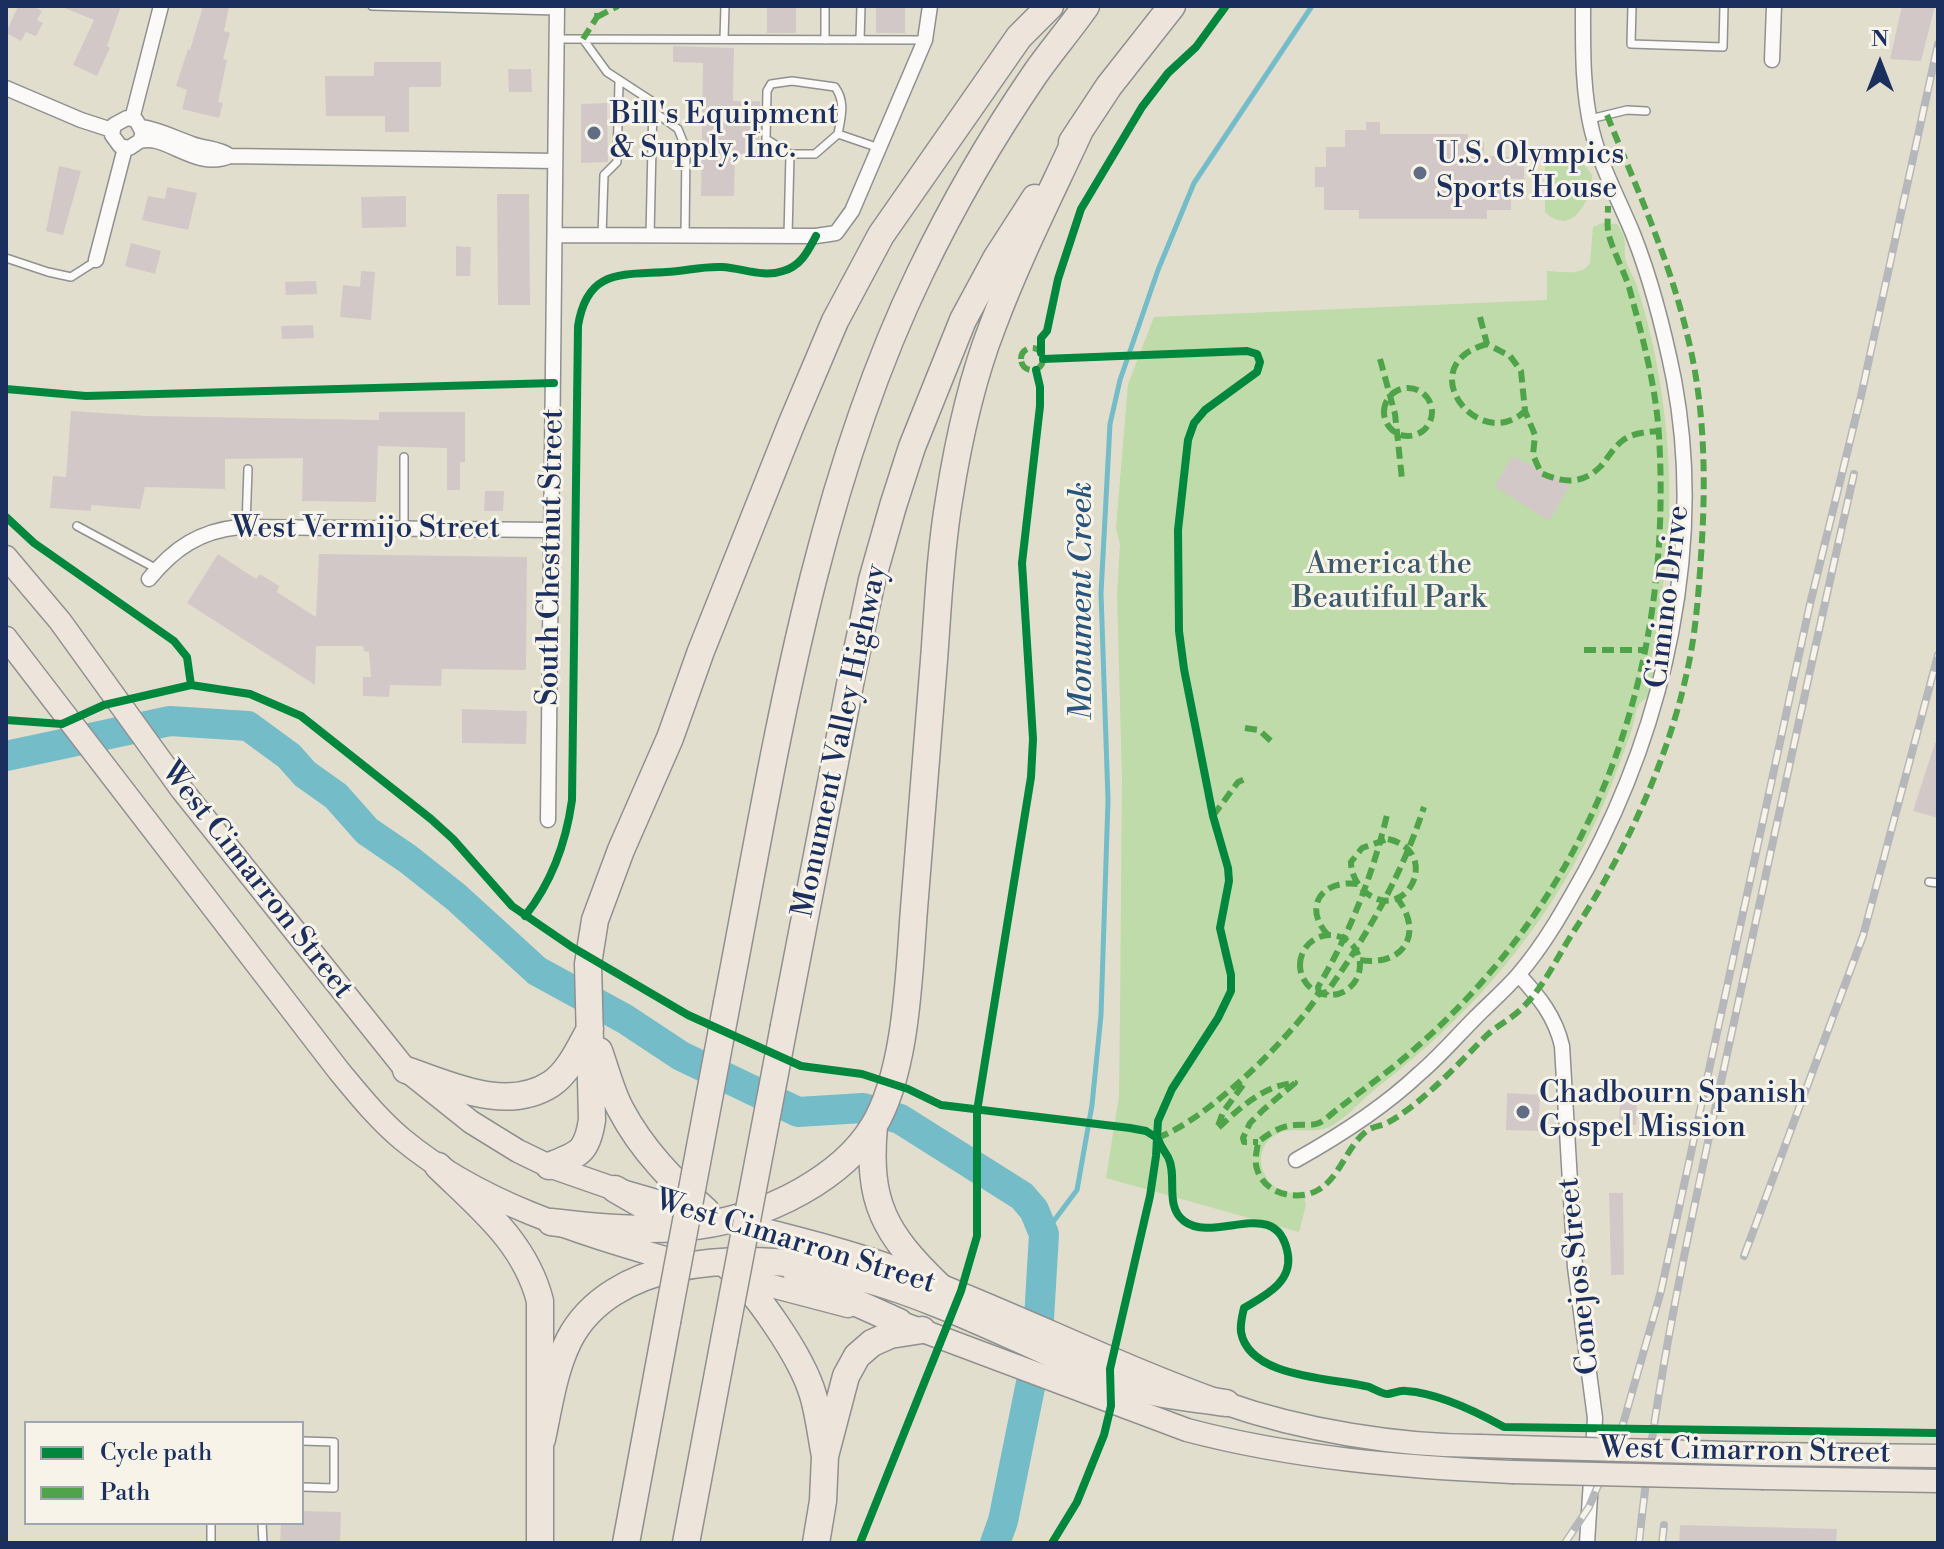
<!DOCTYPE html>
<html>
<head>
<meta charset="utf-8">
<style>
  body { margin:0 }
  #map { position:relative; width:1944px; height:1549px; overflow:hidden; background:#e2dece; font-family:"Libre Bodoni",serif }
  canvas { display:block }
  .frame { position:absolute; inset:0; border:8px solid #1b2f5e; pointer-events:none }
  .legend { position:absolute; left:24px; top:1421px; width:280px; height:104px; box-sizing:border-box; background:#f7f3e8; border:2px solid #9fa5b1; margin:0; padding:10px 14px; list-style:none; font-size:24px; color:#1b2f5e }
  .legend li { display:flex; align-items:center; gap:16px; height:40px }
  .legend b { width:40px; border:2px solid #9fa5b1 }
  .north { position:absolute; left:1840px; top:24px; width:80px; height:80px; -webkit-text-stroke:6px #f7f3e8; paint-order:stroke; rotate:0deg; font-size:22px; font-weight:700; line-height:32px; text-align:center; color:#1b2f5e }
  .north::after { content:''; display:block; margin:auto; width:28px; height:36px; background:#1b2f5e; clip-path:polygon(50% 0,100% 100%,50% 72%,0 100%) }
</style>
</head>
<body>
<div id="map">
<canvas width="1944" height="1549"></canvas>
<div class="frame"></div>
<ul class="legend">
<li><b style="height:10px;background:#00873e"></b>Cycle path</li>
<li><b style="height:10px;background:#4fa44a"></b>Path</li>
</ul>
<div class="north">N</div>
</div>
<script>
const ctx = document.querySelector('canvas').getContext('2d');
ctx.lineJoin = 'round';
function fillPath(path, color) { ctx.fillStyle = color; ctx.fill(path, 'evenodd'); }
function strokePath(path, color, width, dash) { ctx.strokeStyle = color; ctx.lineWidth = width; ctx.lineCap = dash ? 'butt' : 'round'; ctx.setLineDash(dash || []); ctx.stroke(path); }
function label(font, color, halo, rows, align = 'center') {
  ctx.font = font + ' "Libre Bodoni",serif'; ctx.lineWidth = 6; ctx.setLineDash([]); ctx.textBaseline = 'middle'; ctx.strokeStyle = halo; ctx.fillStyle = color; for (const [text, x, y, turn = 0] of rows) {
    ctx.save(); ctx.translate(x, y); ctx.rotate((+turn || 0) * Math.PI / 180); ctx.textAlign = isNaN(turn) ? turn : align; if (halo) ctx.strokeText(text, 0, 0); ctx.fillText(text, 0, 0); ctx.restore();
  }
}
fillPath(new Path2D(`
  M1558,151L1577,155L1592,175C1592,200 1572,238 1545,212V156Z
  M1602,223L1617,224C1631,244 1621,247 1627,264C1630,272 1635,279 1637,286C1669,385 1680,512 1658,614L1666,622C1663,637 1657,681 1651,693C1648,698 1641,700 1638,706C1634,714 1634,726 1630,735C1619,765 1608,796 1594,825C1546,929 1469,1017 1379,1086C1363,1098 1351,1114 1333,1125C1313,1137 1292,1124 1275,1135C1245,1154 1268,1202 1303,1191L1306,1205L1299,1232L1106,1178L1119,1096L1120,1013L1122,777L1117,595L1120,544L1116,528L1128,384L1154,317L1547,300V271C1561,271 1582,277 1590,263L1593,227Z`), '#bedba9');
strokePath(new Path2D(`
  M1044,1234L1077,1190L1092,1105L1101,1015L1108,800L1101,593L1110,424L1120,380L1158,270L1194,183L1312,6`), '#74bcc7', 5);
strokePath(new Path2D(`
  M6,756L170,721L248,726L289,756L305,774L336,796L367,831L408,859L456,897L537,971L625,1019L681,1056L798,1112L863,1108L900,1119L1022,1196L1034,1210L1044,1234L1037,1353L1003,1521L995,1543`), '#74bcc7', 30);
fillPath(new Path2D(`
  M18,6H33L42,11L37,20L43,23L36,36L26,32L21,41L6,33Z
  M60,6H121L107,46L110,48L97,76L73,65L94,20Z
  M203,6H229L224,31L230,33L223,59L227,60L218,102L223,103L219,118L182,109L187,90L176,86L188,49L190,50Z
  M767,6H796V33H767Z
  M876,6H905V33H876Z
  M1902,6H1935L1921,61L1890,59Z
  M673,46L734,48L733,101H760L759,154H735L734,196H701L703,63L673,62Z
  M374,62H441V87H409V132H385V116H326L325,76H374Z
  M508,69H531L532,92H509Z
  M607,103L608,162L581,163V104Z
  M1366,122H1380V134H1468V142H1484V156L1524,157V179H1511V210H1487V219H1359V210H1324V187H1315V167H1326V147H1345V130H1366Z
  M59,166L81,171L63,235L46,231Z
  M167,187L197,193L188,230L142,220L148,196L165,199Z
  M497,194H529L530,305H498Z
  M406,196V227L362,228L361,197Z
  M131,243L161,251L155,274L125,266Z
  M456,246L471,247L470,276H456Z
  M361,271L375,272L371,320L340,317L343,285L360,287Z
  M316,281L317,294L286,295L285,282Z
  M313,325L314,338L282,339L281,326Z
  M71,411L146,416L379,420V412H465V462H460V490H447V448L378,446L376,502L302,501L303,458L225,459V489L145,487L140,509L91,505V511L50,508L53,476L66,477Z
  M1513,456L1570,485L1549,521L1494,486Z
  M485,491H504L503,511H484Z
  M218,554L256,579L260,574L279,586L277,592L316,617L319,554L527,557L526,670L442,669L441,686L390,685L389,697L363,696V677H371L369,652L364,651L363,646H316L315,685L187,603Z
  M462,709L527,711L526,744L462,743Z
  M1935,743H1938V818L1913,811Z
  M1507,1093L1540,1095L1538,1131L1506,1130Z
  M1620,1101H1637L1636,1125L1619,1124Z
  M1609,1193H1623L1624,1275H1611Z
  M302,1511L341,1512L340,1543H280L281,1523H302Z
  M1680,1525L1837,1529L1836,1543H1679Z`), '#d3c8c8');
const service = new Path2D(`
  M372,6L557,11
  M825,6V40
  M1632,6L1631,44L1723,47L1724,6
  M556,39L925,40
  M583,39L607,72L653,102L650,236
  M724,39L725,6
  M860,40L861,6
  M653,111L678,129L686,149L685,236
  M1590,119L1627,110L1646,111
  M790,154H815L838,134
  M602,236L604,175L617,162L619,82
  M788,236L790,154L766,139L767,91L771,84L792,81L835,87C846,102 841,117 838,134L879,148
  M6,258L48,272L71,277L96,261
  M404,457V528
  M77,526L157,569
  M246,526L248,469
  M1929,882L1938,883
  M302,1441L334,1442V1488L302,1487
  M262,1523L263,1543
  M211,1543V1523`);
const minor = new Path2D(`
  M1772,60L1774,6
  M6,88L81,120L112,130
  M132,119L161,6
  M141,127C160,130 175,138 192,144C206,149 218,148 230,156
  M140,141L143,133L136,120L127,118L114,125L112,135L120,146L129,148C133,146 136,143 140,141C166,133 195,171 230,156L555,161
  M556,235L816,236L836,233L852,211L925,40L930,6
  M96,260L125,148
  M149,579C174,548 200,531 239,527L551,530
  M548,820L557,6
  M1519,975C1539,997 1555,1016 1562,1046L1575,1267L1595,1418L1587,1543
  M1296,1160C1339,1136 1384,1107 1420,1073C1440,1056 1457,1036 1476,1017C1490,1003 1505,990 1518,975C1545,944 1566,906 1586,870C1665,723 1705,546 1674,380C1664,330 1652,282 1633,234C1619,200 1601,167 1592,131C1582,90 1583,47 1583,6`);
const primary = new Path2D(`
  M730,1221C784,1235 840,1248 893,1267C1005,1308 1111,1363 1224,1403C1301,1430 1397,1446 1479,1446
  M741,1278L848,1306
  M907,1325L1187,1430C1293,1458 1402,1467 1512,1472
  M1764,1454L1938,1456
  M1764,1478L1938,1481`);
const trunk = new Path2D(`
  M6,557L60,621L182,790L406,1070L471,1122L518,1151L549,1166L615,1189L705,1215
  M6,638L339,1071C359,1095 378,1119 402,1139C485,1208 591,1236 692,1266`);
const motorway = new Path2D(`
  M1072,142L1109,86L1172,6
  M727,1003C774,760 812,497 920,273C953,204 992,137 1035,74C1051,51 1070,29 1086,6
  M784,1026L852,674L872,580L893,506L912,447L963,320L997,257L1035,198
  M599,1051C606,1070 611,1092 621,1110C642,1150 673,1181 706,1211
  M406,1070C451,1085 506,1113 551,1084C569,1072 580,1047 590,1029
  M874,1126C867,1202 884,1233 939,1286
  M438,1166C480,1207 525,1242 540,1301V1543
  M549,1166C579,1154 587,1153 592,1120L588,964L595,920L621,850L670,738L701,651L791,425L835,321L881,235L1019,37L1050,6
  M615,1189L684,1229
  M551,1222C640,1233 721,1237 802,1191C830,1175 856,1155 873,1127C907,1072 909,973 914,909C921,826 927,743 934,660C938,607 940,553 949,500C958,442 971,381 993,325C1018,258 1051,193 1081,128
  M723,1262C754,1287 802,1357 813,1395C819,1415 821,1436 825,1456
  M795,1270L850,1300L899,1322
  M542,1439C549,1406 554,1370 569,1340C590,1299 633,1277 676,1268C805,1242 915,1292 1030,1344C1063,1359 1096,1376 1130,1386C1161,1396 1194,1398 1226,1403
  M626,1543L667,1322
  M686,1543L724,1341
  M816,1543L823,1501L825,1456L846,1376L857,1356L872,1343L890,1335L922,1330`);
strokePath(service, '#8f9090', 10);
strokePath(minor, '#8f9090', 17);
strokePath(primary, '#8f9090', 25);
strokePath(trunk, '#8f9090', 25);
strokePath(motorway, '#8f9090', 29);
strokePath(service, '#fbfaf8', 7);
strokePath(minor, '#fbfaf8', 14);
strokePath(primary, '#ede5dc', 22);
strokePath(trunk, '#ede5dc', 22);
strokePath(motorway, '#ede5dc', 26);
const rail = new Path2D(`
  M1744,1256L1863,936L1938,655
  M1565,1543L1589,1507L1621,1431L1661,1291L1810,604L1861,396L1938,44
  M1639,1543C1657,1365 1698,1188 1736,1013C1775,833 1813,653 1854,474
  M1662,1543L1664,1525`);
strokePath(rail, '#b5b7ba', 8);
strokePath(rail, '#f7f3e8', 5, [15]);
const primaryBridge = new Path2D(`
  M1479,1446L1764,1454
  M1512,1472L1764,1478`);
const motorwayBridge = new Path2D(`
  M667,1322L727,1003
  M724,1341L784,1026`);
strokePath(primaryBridge, '#8f9090', 25, []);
strokePath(motorwayBridge, '#8f9090', 29, []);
strokePath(primaryBridge, '#ede5dc', 22);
strokePath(motorwayBridge, '#ede5dc', 26);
strokePath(new Path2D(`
  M597,17L618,6
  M583,39L597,17L598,6
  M1607,115C1636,187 1669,258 1687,334C1704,401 1706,471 1702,540C1700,573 1698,606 1693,640C1677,742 1629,848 1572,934C1555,961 1543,989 1519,1011C1509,1020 1497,1026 1487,1035C1459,1063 1422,1104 1387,1123C1381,1126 1374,1126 1368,1130C1346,1146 1341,1177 1318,1190C1297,1202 1264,1194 1257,1169C1254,1160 1257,1151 1258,1142C1270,1133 1280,1126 1295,1125C1303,1124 1312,1126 1319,1123C1326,1120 1333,1112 1339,1108C1356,1095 1374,1082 1392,1068C1587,910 1674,684 1659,436C1656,386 1642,335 1629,287C1624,271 1610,245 1608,231C1607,223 1608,214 1608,206
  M1480,317L1487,344L1510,356L1521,371L1525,411L1535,435L1533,455L1541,473C1563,483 1582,485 1601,466C1608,458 1613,448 1622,441C1632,433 1646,432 1659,431
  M1487,344C1409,365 1479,455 1525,411
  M1021 359a11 11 0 1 1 22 0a11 11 0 1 1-22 0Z
  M1380,359L1395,414L1402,479
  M1384 412a24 24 0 1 1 48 0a24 24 0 1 1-48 0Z
  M1584,650H1645
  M1245,728L1259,730L1272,742
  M1213,816L1238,782L1245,779
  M1388,839C1444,852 1405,927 1364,891C1356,883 1351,873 1351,862L1362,848Z
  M1300 965a30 30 0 1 1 60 0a30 30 0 1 1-60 0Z
  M1328,935C1302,907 1322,879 1358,884
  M1360,960C1403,967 1425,934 1397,898
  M1319,994L1318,987C1351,931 1373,874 1388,811
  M1243,1085L1223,1112L1217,1129C1239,1109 1263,1085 1295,1083L1263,1110L1250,1123L1243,1138L1244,1142H1258
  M1157,1138C1207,1120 1291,1038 1319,994L1327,992C1368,934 1402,875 1424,807`), '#4fa44a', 6, [12, 6]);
strokePath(new Path2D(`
  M1041,353V338L1047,331L1058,279L1081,209L1142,107L1168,73L1196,47L1226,6
  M1043,359L1247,351L1257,354L1260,362L1257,372L1205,410L1194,423L1188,440L1178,530L1179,631L1184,669L1213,816L1228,868L1229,881L1220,928L1231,975V991L1218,1018L1172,1089L1158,1121L1156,1156L1150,1196L1110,1369L1111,1406L1104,1435L1077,1502L1052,1543
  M6,389L86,396L554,383
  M6,517L34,543L174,641L187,657L191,685L250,694L301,716L431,819L453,839L512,906L572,947L688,1015L801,1066L862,1074L908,1089L941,1105L1130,1128L1146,1131L1157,1138
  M6,720L62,724L104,705L191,685
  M525,916C552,882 566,843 572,800L578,326C587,269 621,275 666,272C686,271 702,266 722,267C742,268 763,278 783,271C801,266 808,251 816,236
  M1159,1141C1161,1147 1165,1152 1168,1157C1178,1176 1164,1206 1184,1221C1215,1245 1278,1193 1288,1255C1292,1283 1264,1296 1244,1308C1242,1316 1240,1324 1241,1332C1249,1378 1332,1378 1365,1386C1373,1387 1380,1394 1388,1394C1394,1393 1400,1390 1406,1391C1437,1393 1477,1412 1504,1427L1938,1433
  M860,1543L961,1291L977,1236V1111L1031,777L1033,739L1022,563L1040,406V387L1036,370`), '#00873e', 8);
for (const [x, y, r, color] of [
  [594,133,8,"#616c85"],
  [1420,173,8,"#616c85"],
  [1523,1112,8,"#616c85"]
]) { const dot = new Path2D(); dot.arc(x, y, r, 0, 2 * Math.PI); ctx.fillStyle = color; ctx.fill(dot); strokePath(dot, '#f7f3e8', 3); }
label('30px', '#1b2f5e', '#f7f3e8', [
  ["Bill's Equipment",610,116],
  ["& Supply, Inc.",610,150],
  ["U.S. Olympics",1436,156],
  ["Sports House",1436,190],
  ["Chadbourn Spanish",1539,1095],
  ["Gospel Mission",1539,1129]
], 'left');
label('30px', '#1b2f5e', '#f7f3e8', [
  ["West Vermijo Street",366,530],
  ["South Chestnut Street",552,557,-89],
  ["Cimino Drive",1669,597,-83],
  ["Monument Valley Highway",841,741,-78],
  ["West Cimarron Street",256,881,52],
  ["West Cimarron Street",795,1243,17],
  ["Conejos Street",1580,1276,-96],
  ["West Cimarron Street",1745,1452,1]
]);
label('30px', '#3c5969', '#f7f3e8', [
  ["America the",1389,566],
  ["Beautiful Park",1389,600]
]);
label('italic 32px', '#28557d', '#f7f3e8', [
  ["Monument Creek",1083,601,-90]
]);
</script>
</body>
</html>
